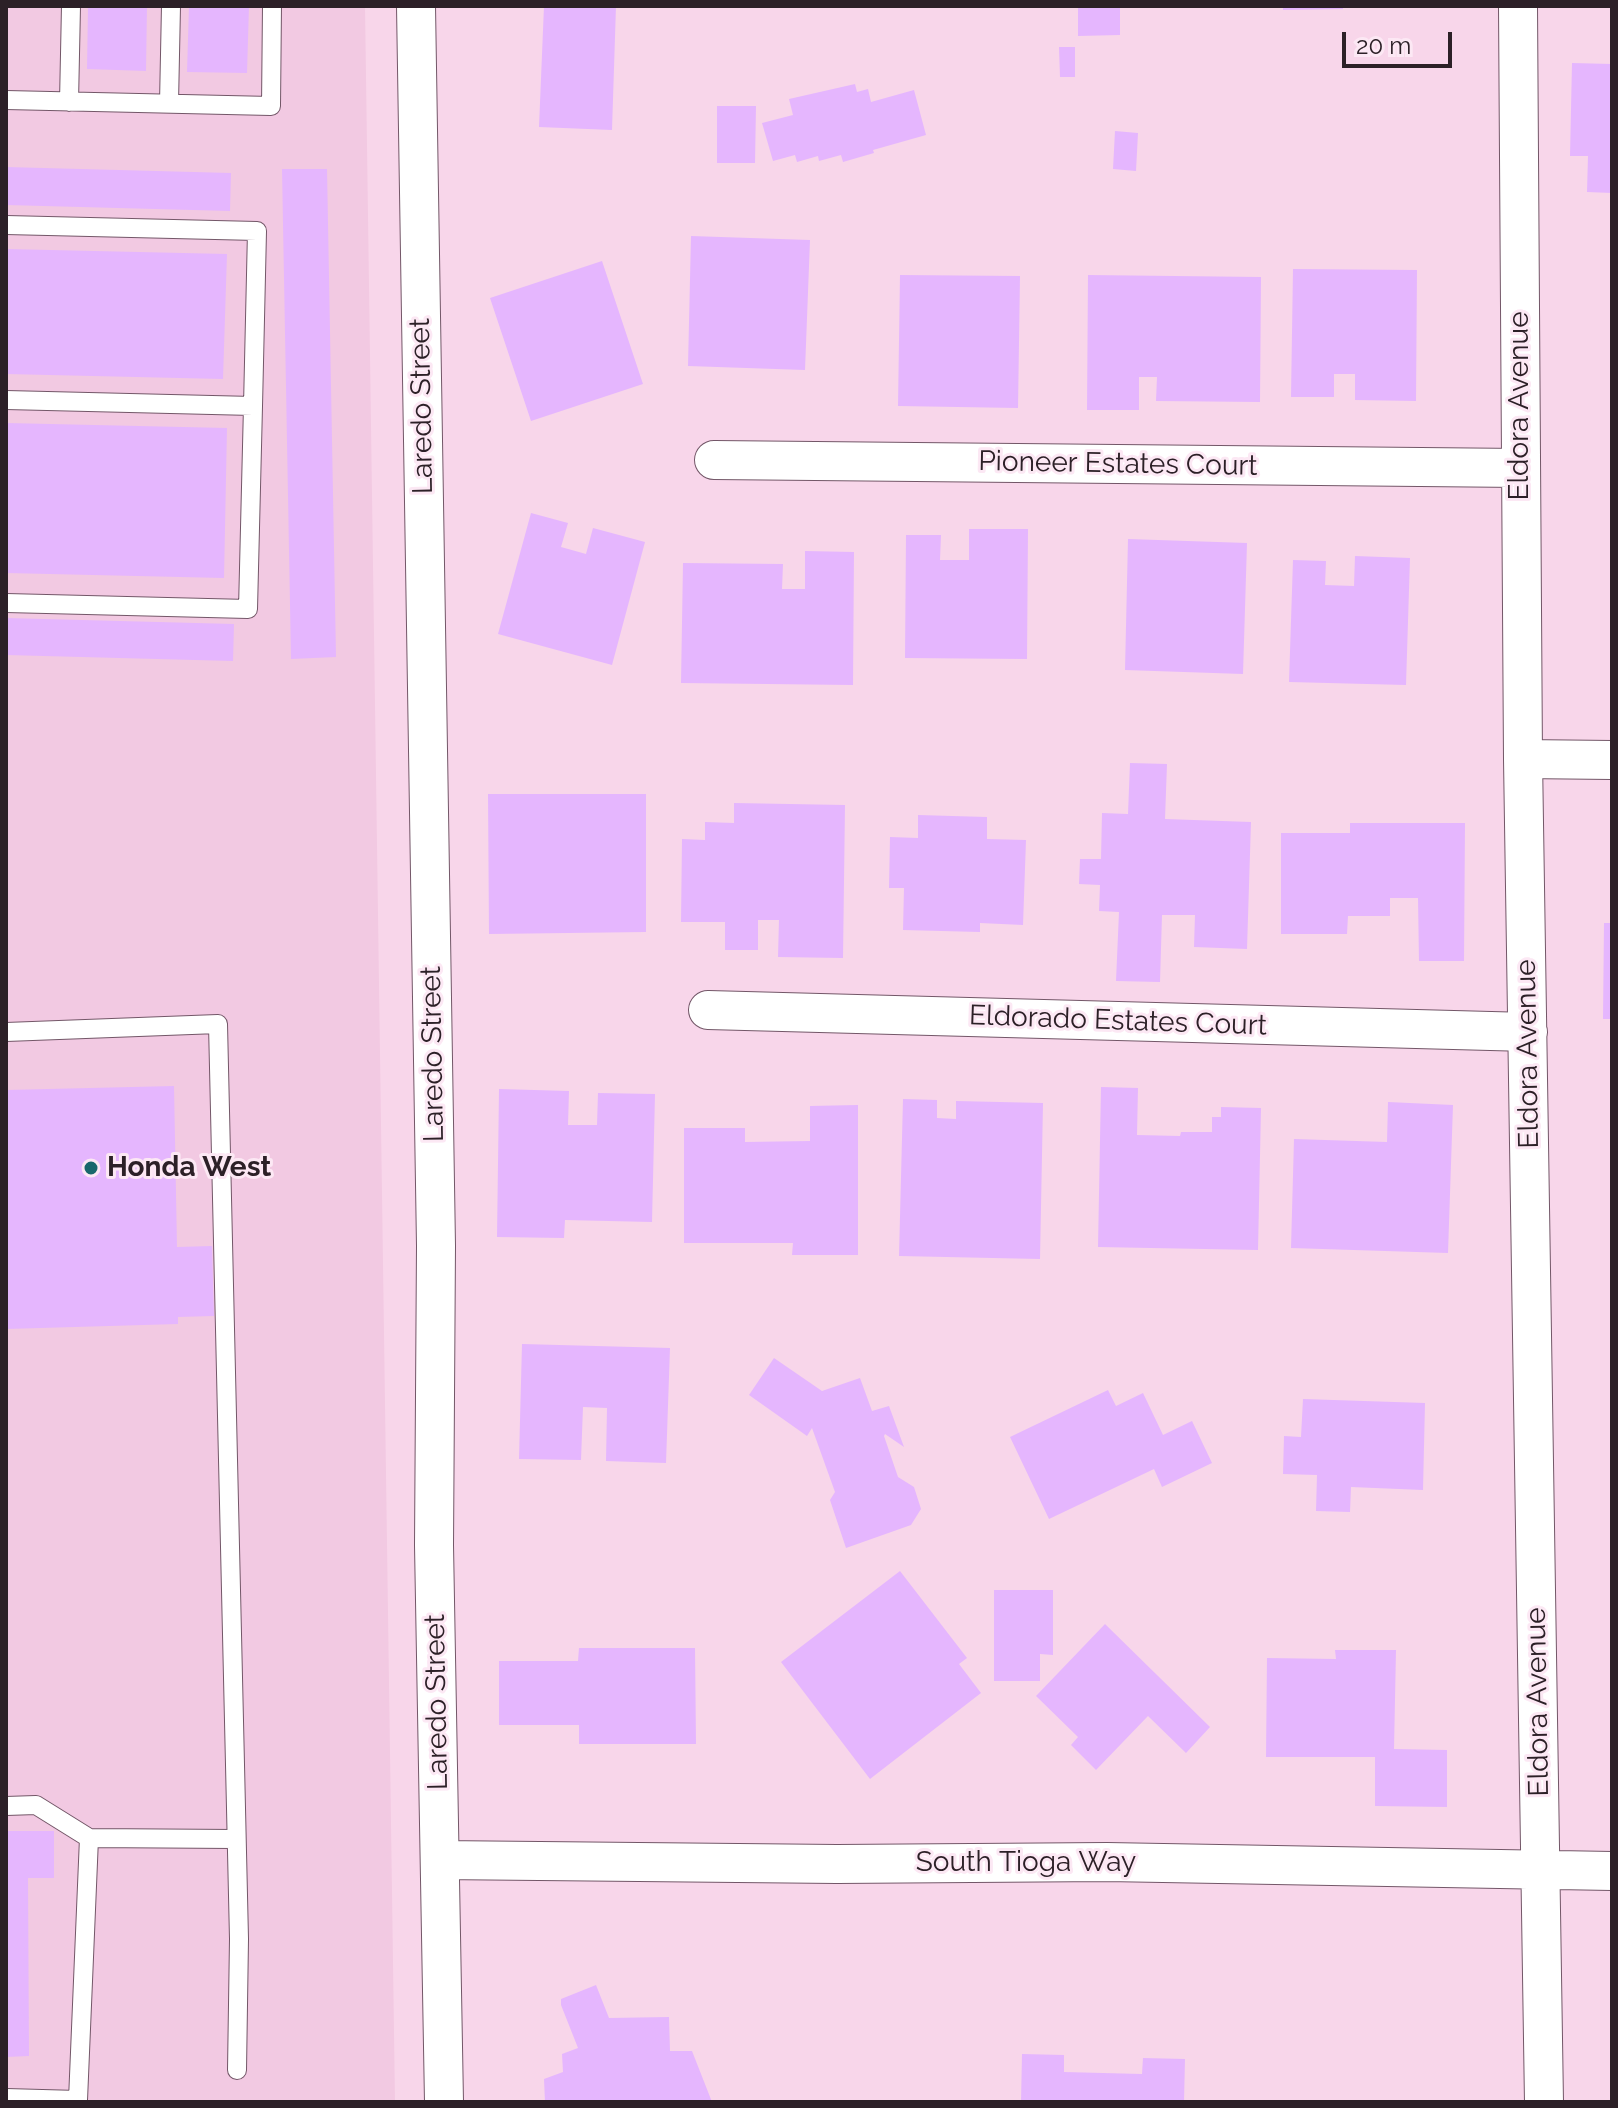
<!DOCTYPE html>
<html>
<head>
<meta charset="utf-8">
<style>
  body { margin:0 }
  #map { position:relative; width:1618px; height:2108px; overflow:hidden; background:#f8d6ea; font-family:Raleway,sans-serif }
  canvas { display:block }
  .frame { position:absolute; inset:0; border:8px solid #2c2027; pointer-events:none }
  .scale { position:absolute; left:1342px; top:32px; width:110px; height:36px; box-sizing:border-box; border:4px solid #2c2027; border-top:0; padding-left:10px; font-size:24px; line-height:28px; white-space:nowrap; color:#2c2027; -webkit-text-stroke:6px #fce8f4; paint-order:stroke }
</style>
</head>
<body>
<div id="map">
<canvas width="1618" height="2108"></canvas>
<div class="frame"></div>
<div class="scale">20 m</div>
</div>
<script>
const ctx = document.querySelector('canvas').getContext('2d');
ctx.lineJoin = 'round';
function fillPath(path, color) { ctx.fillStyle = color; ctx.fill(path, 'evenodd'); }
function strokePath(path, color, width, dash) { ctx.strokeStyle = color; ctx.lineWidth = width; ctx.lineCap = dash ? 'butt' : 'round'; ctx.setLineDash(dash || []); ctx.stroke(path); }
function label(font, color, halo, rows, align = 'center') {
  ctx.font = font + ' Raleway,sans-serif'; ctx.lineWidth = 6; ctx.setLineDash([]); ctx.textBaseline = 'middle'; ctx.strokeStyle = halo; ctx.fillStyle = color; for (const [text, x, y, turn = 0] of rows) {
    ctx.save(); ctx.translate(x, y); ctx.rotate((+turn || 0) * Math.PI / 180); ctx.textAlign = isNaN(turn) ? turn : align; if (halo) ctx.strokeText(text, 0, 0); ctx.fillText(text, 0, 0); ctx.restore();
  }
}
fillPath(new Path2D(`
  M6,6H365L395,2102H6Z`), '#f2c9e2');
fillPath(new Path2D(`
  M88,6H147L146,71L87,69Z
  M189,6H249L247,73L187,72Z
  M544,6H616L612,130L539,127Z
  M1078,6H1120V35L1078,36Z
  M1283,6H1343V9L1283,10Z
  M1059,47H1075V77H1060Z
  M1572,63L1612,64V193L1587,192L1588,156H1570Z
  M855,84L857,92L868,89L871,102L914,90L926,135L873,150L874,153L843,162L841,155L819,161L818,156L797,162L795,155L773,161L762,123L793,115L789,99Z
  M717,106H756L755,163H717Z
  M1115,131L1138,133L1136,171L1113,169Z
  M6,167L231,173L230,211L6,205Z
  M282,169H327L336,657L291,659Z
  M691,236L810,240L805,370L688,366Z
  M6,249L227,254L223,379L6,374Z
  M602,261L643,384L531,421L490,298Z
  M1293,269L1417,270L1416,401L1355,400V374H1334V397H1291Z
  M900,275L1020,276L1018,408L898,406Z
  M1088,275L1261,277L1260,402L1156,401L1157,377H1139V410H1087Z
  M6,423L227,428L224,578L6,573Z
  M531,513L568,523L561,547L586,554L593,528L645,542L612,665L498,634Z
  M969,529H1028L1027,659L905,658L906,535H941L940,560H969Z
  M1128,539L1247,543L1243,674L1125,670Z
  M805,551L854,552L853,685L681,683L683,563L783,564L782,589H805Z
  M1355,556L1410,558L1406,685L1289,682L1293,560L1326,561L1325,585L1354,586Z
  M6,618L234,624L233,661L6,655Z
  M1130,763L1167,764L1165,819L1251,822L1247,949L1194,947L1195,915H1162L1160,982L1116,981L1119,912L1099,911L1100,885L1079,884L1080,859H1101L1102,813L1128,814Z
  M488,794H646V932L489,934Z
  M734,803L845,805L843,958L778,957L779,920H758V950H725V922H681L682,839L705,840V822L734,823Z
  M918,815L987,817V839L1026,840L1023,925L980,923V932L903,930L904,888H889L890,837L918,838Z
  M1350,823H1465L1464,961H1419L1418,898H1390V916H1348L1347,934H1281V833H1350Z
  M1604,923H1612V1019H1603Z
  M174,1086L177,1247L212,1246L214,1316L178,1317V1324L6,1329V1090Z
  M1101,1087L1138,1088L1137,1135L1180,1136L1181,1132H1212V1117H1221V1107L1261,1108L1258,1250L1098,1247Z
  M499,1089L569,1091L568,1125H597L598,1093L655,1094L652,1222L565,1220L564,1238L497,1237Z
  M903,1099L937,1100V1118L956,1119V1101L1043,1103L1040,1259L899,1256Z
  M1388,1102L1453,1105L1448,1253L1291,1248L1294,1139L1387,1142Z
  M858,1105V1255H792L793,1243H684V1128H745V1142L810,1141V1106Z
  M522,1344L670,1348L666,1463L606,1461L607,1408L583,1407L581,1460L519,1459Z
  M774,1358L822,1391L860,1378L872,1411L889,1406L904,1447L885,1434L884,1436L898,1477L914,1487L921,1509L911,1525L846,1548L830,1500L835,1492L812,1428L807,1436L749,1395Z
  M1108,1390L1116,1406L1143,1393L1163,1435L1192,1421L1212,1463L1162,1487L1154,1469L1049,1519L1010,1437Z
  M1303,1399L1425,1403L1423,1490L1351,1487L1350,1512L1316,1511L1317,1475L1283,1474L1284,1436L1301,1437Z
  M900,1571L967,1658L959,1664L981,1693L870,1779L781,1662Z
  M994,1590H1053V1655L1040,1654V1681H994Z
  M1105,1624L1210,1727L1186,1753L1148,1716L1096,1770L1071,1745L1078,1737L1036,1696Z
  M579,1648H695L696,1744H579V1725H499V1661H578Z
  M1335,1650H1396L1394,1749L1447,1750V1807L1375,1806V1757H1266L1267,1658L1336,1659Z
  M6,1831H54V1878H28L29,2056L6,2057Z
  M596,1985L609,2018L669,2017L670,2051H692L712,2102H545L544,2079L563,2072L562,2054L578,2048L561,2005V1999Z
  M1022,2054L1064,2055V2072L1142,2074L1143,2058L1185,2059L1184,2102H1021Z`), '#e5b6fe');
const lane = new Path2D(`
  M6,100L271,106L272,6
  M69,102L71,6
  M169,103L171,6
  M6,225L257,231L253,406
  M6,400L253,406L248,609L6,603
  M6,1032L218,1024L239,1939L237,2070
  M6,1806L36,1805L89,1838L235,1839
  M6,2098L78,2100L89,1838`);
const street = new Path2D(`
  M416,6L436,1246L434,1545L444,2102
  M1518,6L1523,759L1544,2102
  M714,460L1521,468
  M1523,759L1612,760
  M708,1010L1528,1032
  M440,1860L837,1864L1107,1862L1612,1871`);
strokePath(lane, '#735768', 20);
strokePath(street, '#735768', 40);
strokePath(lane, '#fff', 18);
strokePath(street, '#fff', 38);
for (const [x, y, r, color] of [
  [91,1168,8,"#19676c"]
]) { const dot = new Path2D(); dot.arc(x, y, r, 0, 2 * Math.PI); ctx.fillStyle = color; ctx.fill(dot); strokePath(dot, '#fce8f4', 3); }
label('28px', '#2c2027', '#fce8f4', [
  ["Laredo Street",422,406,-91],
  ["Eldora Avenue",1520,406,-90],
  ["Pioneer Estates Court",1118,464,1],
  ["Eldorado Estates Court",1118,1021,2],
  ["Laredo Street",433,1054,-91],
  ["Eldora Avenue",1528,1054,-91],
  ["Laredo Street",437,1702,-91],
  ["Eldora Avenue",1538,1702,-91],
  ["South Tioga Way",1026,1863]
]);
label('bold 28px', '#2c2027', '#fce8f4', [
  ["Honda West",107,1168]
], 'left');
</script>
</body>
</html>
